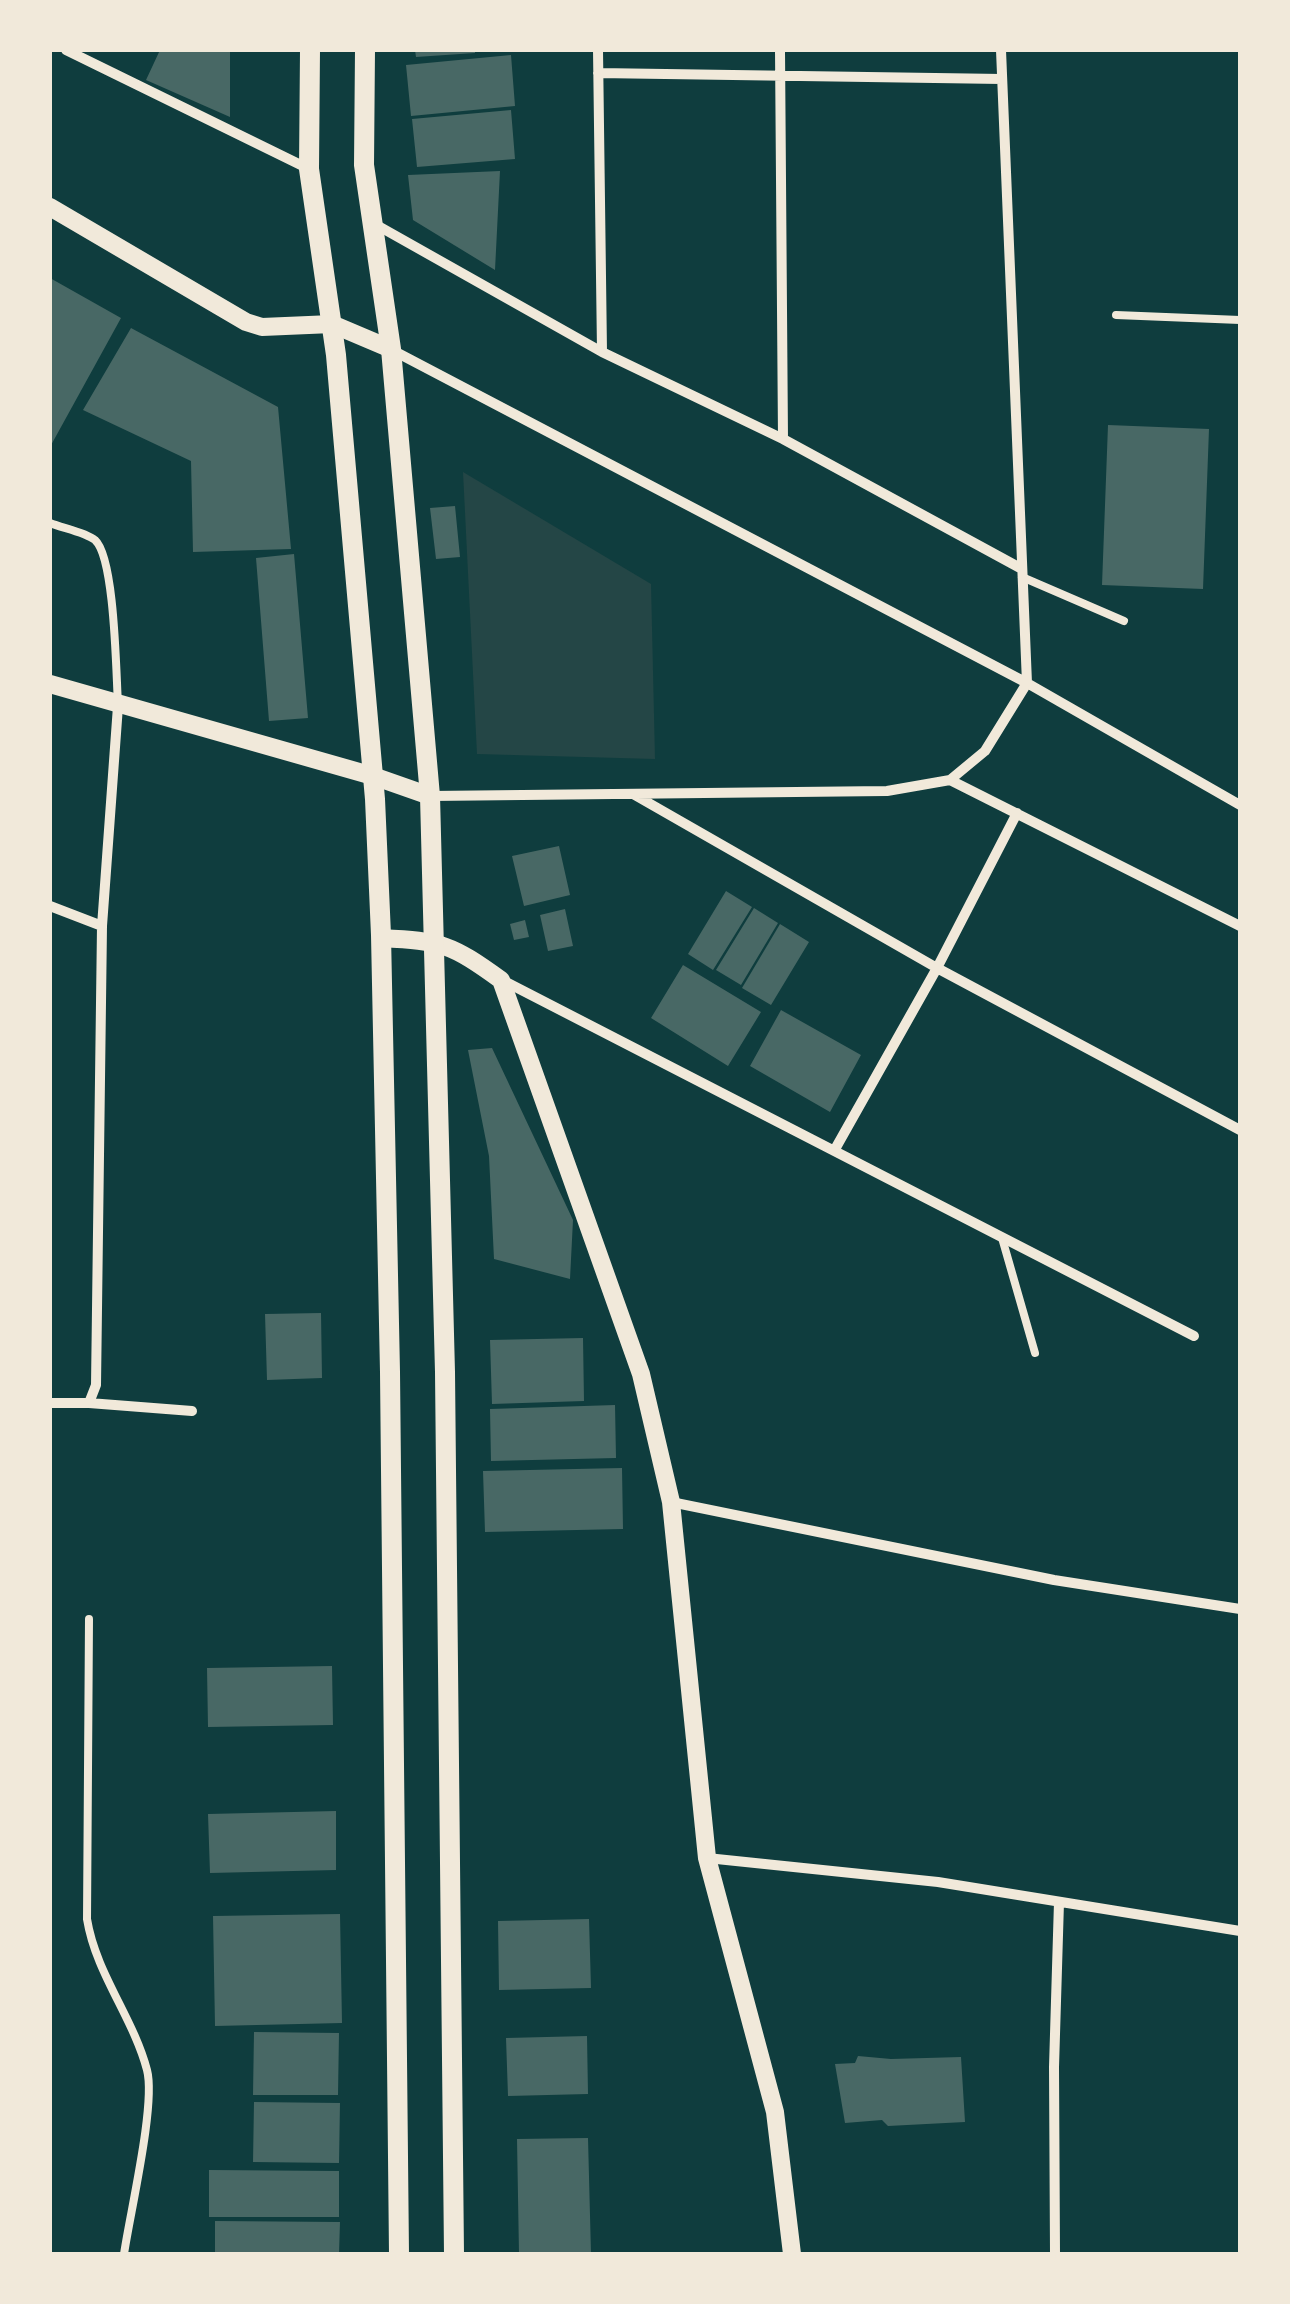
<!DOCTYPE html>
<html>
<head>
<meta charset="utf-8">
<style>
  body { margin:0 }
  #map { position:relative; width:1290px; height:2304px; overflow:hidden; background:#0f3d3e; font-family:"Nunito Sans",sans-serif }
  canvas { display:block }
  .frame { position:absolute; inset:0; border:52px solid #f1e9da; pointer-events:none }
</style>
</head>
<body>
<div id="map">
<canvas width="1290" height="2304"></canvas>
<div class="frame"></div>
</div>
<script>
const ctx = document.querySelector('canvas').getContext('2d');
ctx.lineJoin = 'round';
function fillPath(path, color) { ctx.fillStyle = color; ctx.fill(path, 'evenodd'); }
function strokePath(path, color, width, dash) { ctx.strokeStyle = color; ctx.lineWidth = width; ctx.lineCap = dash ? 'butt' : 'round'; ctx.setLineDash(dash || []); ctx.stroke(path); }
fillPath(new Path2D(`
  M463,472L651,584L655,759L477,754Z`), '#244646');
fillPath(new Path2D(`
  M160,50H230V117L146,80Z
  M415,50H475V53L416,57Z
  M511,55L515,106L411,116L406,65Z
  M511,110L515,159L417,167L412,119Z
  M500,171L495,270L413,220L408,175Z
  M50,278L121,318L50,447Z
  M131,328L278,407L291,549L193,552L191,461L83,410Z
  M1108,425L1209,429L1203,589L1102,585Z
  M455,506L460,557L436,559L430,508Z
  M294,554L308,718L269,721L256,558Z
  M559,846L570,895L524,906L512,856Z
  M726,891L752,907L713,970L688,954Z
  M754,908L778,923L741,985L716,970Z
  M565,909L573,946L548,951L540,915Z
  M525,920L529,937L514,940L510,924Z
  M780,924L809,942L771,1005L742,988Z
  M683,965L761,1012L728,1066L651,1018Z
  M781,1010L861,1055L830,1112L750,1066Z
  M492,1048L573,1220L570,1279L494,1259L489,1156L468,1050Z
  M321,1313L322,1378L267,1380L265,1314Z
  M583,1338L584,1401L492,1404L490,1340Z
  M615,1405L616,1458L491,1461L490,1409Z
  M622,1468L623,1529L485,1532L483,1471Z
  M332,1666L333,1725L208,1727L207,1668Z
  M336,1811V1870L210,1873L208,1814Z
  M340,1914L342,2023L215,2026L213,1916Z
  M589,1919L591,1988L499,1990L498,1921Z
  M254,2032L339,2033L338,2095H253Z
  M587,2036L588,2094L508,2096L506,2038Z
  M858,2056L891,2059L961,2057L965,2122L888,2126L882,2120L845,2123L835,2064L855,2063Z
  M254,2102L340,2103L339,2163L253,2162Z
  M588,2138L591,2254H519L517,2139Z
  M209,2170L339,2171V2217H209Z
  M215,2221L340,2222L339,2254H215Z`), '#486865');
strokePath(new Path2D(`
  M1116,315L1240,320
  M50,523C62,528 85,532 95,540C115,558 116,674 118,704
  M1022,577L1124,621
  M1002,1238L1035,1353
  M89,1619L87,1919C96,1974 133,2017 147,2070C156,2104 130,2213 124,2254`), '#f1e9da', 8);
strokePath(new Path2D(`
  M66,50L307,168
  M598,50L602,352
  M780,50L783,439
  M598,73L1002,79
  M373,223L602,352L783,439L1022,569
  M392,350L1027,683L1240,805
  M950,780L1240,926
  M633,794L937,968L1240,1130
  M431,796L887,791L950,780L985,751L1027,683L1001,50
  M50,906L102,926
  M502,980L1194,1336
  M834,1151L937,968L1017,813
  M50,1403H89L96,1385L102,926L118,706
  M89,1403L192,1411
  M671,1502L1054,1580L1240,1609
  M707,1858L938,1882L1240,1931
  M1055,2254L1054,2067L1059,1902`), '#f1e9da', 10);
strokePath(new Path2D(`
  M50,207L246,322L262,327L332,324L391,349
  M50,684L373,776L430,796
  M381,938C442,941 451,944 501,980L641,1374L671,1502L707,1858L775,2112L792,2254`), '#f1e9da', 18);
strokePath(new Path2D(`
  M310,50L309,169L336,355L375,799L381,935L390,1372L399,2254
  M365,50L364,165L391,349L430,796L445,1372L454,2254`), '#f1e9da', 20);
</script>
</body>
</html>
